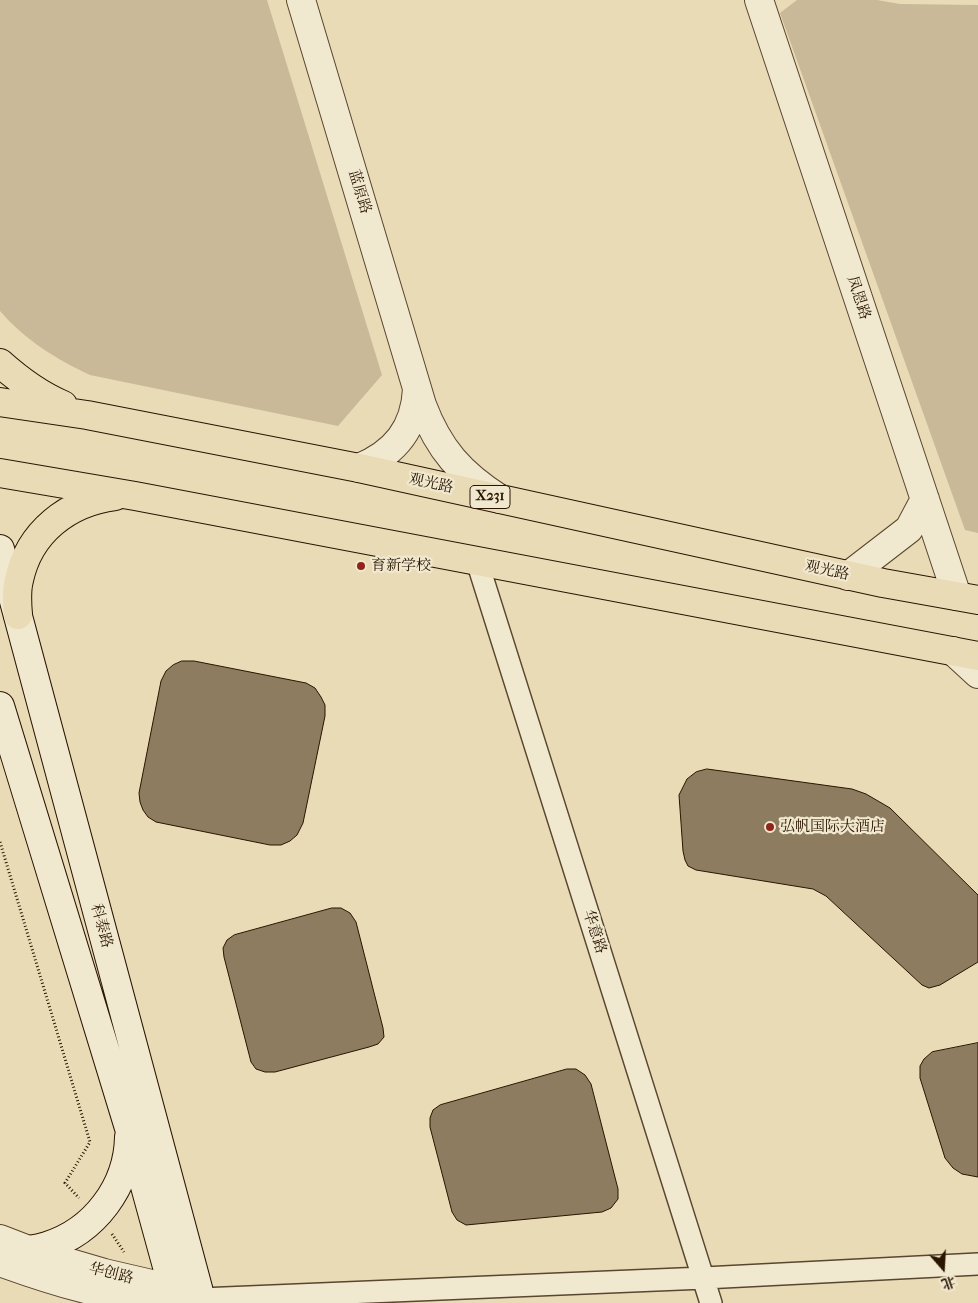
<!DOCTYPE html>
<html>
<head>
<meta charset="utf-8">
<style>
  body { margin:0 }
  #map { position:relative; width:978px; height:1303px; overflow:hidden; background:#eadbb7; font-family:"IM FELL French Canon","Noto Serif SC",serif }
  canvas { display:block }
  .north { position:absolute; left:918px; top:1243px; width:50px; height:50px; -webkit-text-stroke:4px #f1e8d0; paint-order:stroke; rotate:161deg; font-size:14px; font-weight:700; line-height:20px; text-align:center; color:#291500 }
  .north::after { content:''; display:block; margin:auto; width:18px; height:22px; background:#291500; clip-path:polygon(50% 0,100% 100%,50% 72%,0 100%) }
</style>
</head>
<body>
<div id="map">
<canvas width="978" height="1303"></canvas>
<div class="north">北</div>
</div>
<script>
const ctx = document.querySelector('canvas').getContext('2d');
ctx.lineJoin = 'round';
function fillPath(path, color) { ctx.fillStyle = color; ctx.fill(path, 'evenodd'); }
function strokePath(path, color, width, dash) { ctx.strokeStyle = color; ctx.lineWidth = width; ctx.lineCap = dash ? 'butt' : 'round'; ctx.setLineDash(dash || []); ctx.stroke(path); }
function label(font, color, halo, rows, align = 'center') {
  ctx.font = font + ' "IM FELL French Canon","Noto Serif SC",serif'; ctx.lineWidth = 4.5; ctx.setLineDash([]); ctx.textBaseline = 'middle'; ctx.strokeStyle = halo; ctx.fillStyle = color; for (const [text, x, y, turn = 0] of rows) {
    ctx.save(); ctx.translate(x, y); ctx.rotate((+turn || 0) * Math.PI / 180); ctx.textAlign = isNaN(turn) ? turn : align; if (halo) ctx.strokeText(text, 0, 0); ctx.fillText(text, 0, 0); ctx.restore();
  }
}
fillPath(new Path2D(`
  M0,0H267L382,375L338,426L90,375C56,359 25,340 0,311Z
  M797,0H877L900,4L978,5V533L965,530L780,13Z`), '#c9b998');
const building = new Path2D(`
  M182,661H194L306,683L315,688L321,697L325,705V716L303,823L297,835L290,841L281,845H270L156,822L148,817L143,810L140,802L139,793L161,681L166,671L173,665Z
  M707,769L852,789L866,794L890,808L978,895V962L940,985L929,988L922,985L826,896L813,889L696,870L688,866L685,860L683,851L679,795L687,779L696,772Z
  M332,908H341L350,913L356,922L383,1028L384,1037L378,1044L369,1047L275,1072H265L256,1069L251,1062L224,957L223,948L227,940L234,935Z
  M978,1043V1177L962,1174L953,1168L945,1158L920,1078V1066L924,1059L932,1052Z
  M567,1069H576L585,1075L591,1084L618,1189V1199L611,1208L602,1212L466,1225L457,1220L452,1212L430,1127V1118L433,1110L440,1105Z`);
fillPath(building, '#8d7c5f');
strokePath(building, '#291500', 1);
const minor = new Path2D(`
  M477,561L711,1303
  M201,1299L704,1278L978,1264`);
const tertiary = new Path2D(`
  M301,0L422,405C439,450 461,474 500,499
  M759,0L957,596
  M359,468C395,453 415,429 417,389
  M848,576L909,529L925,499
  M953,651L978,674
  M0,1239L39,1254L104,1273L173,1289L193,1296
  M0,1262C55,1282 111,1299 170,1303`);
const secondary = new Path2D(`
  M0,549L202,1303
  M0,706L129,1128L177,1303
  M29,1250C35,1249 41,1248 47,1246C95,1231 128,1186 129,1137`);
const primary = new Path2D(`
  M0,363C19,380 39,395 63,405
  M0,402L87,415L359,468L883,583L978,600
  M0,473L135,496L978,656
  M18,615C17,603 16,591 19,580C29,532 68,502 115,496`);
strokePath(minor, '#59462e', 24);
strokePath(tertiary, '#59462e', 30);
strokePath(secondary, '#291500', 30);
strokePath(primary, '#291500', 30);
strokePath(new Path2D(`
  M0,842L90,1142L65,1183L79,1198
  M112,1234L124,1252`), '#291500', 3, [1, 2.5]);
strokePath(minor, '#f1e8d0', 21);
strokePath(tertiary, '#f1e8d0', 28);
strokePath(secondary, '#f1e8d0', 28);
strokePath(primary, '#eadbb7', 28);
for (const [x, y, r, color] of [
  [361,566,5,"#8f2418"],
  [770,827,5,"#8f2418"]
]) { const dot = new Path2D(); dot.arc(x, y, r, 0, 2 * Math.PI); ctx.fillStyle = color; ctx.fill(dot); strokePath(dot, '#f1e8d0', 2); }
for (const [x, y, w] of [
  [490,497,40]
]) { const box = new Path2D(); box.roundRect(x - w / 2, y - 11.5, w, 23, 4); ctx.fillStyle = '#f1e8d0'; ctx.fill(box); strokePath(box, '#291500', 1); }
label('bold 14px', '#291500', null, [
  ["X231",490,497]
]);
label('15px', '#291500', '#f1e8d0', [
  ["蓝原路",359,192,73],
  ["凤恩路",858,298,72],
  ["观光路",431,484,12],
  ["观光路",827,571,12],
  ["科泰路",101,926,75],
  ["华意路",594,932,72],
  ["华创路",111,1274,14]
]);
label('15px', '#291500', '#f1e8d0', [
  ["育新学校",371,566],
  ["弘帆国际大酒店",780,827]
], 'left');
</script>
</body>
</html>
